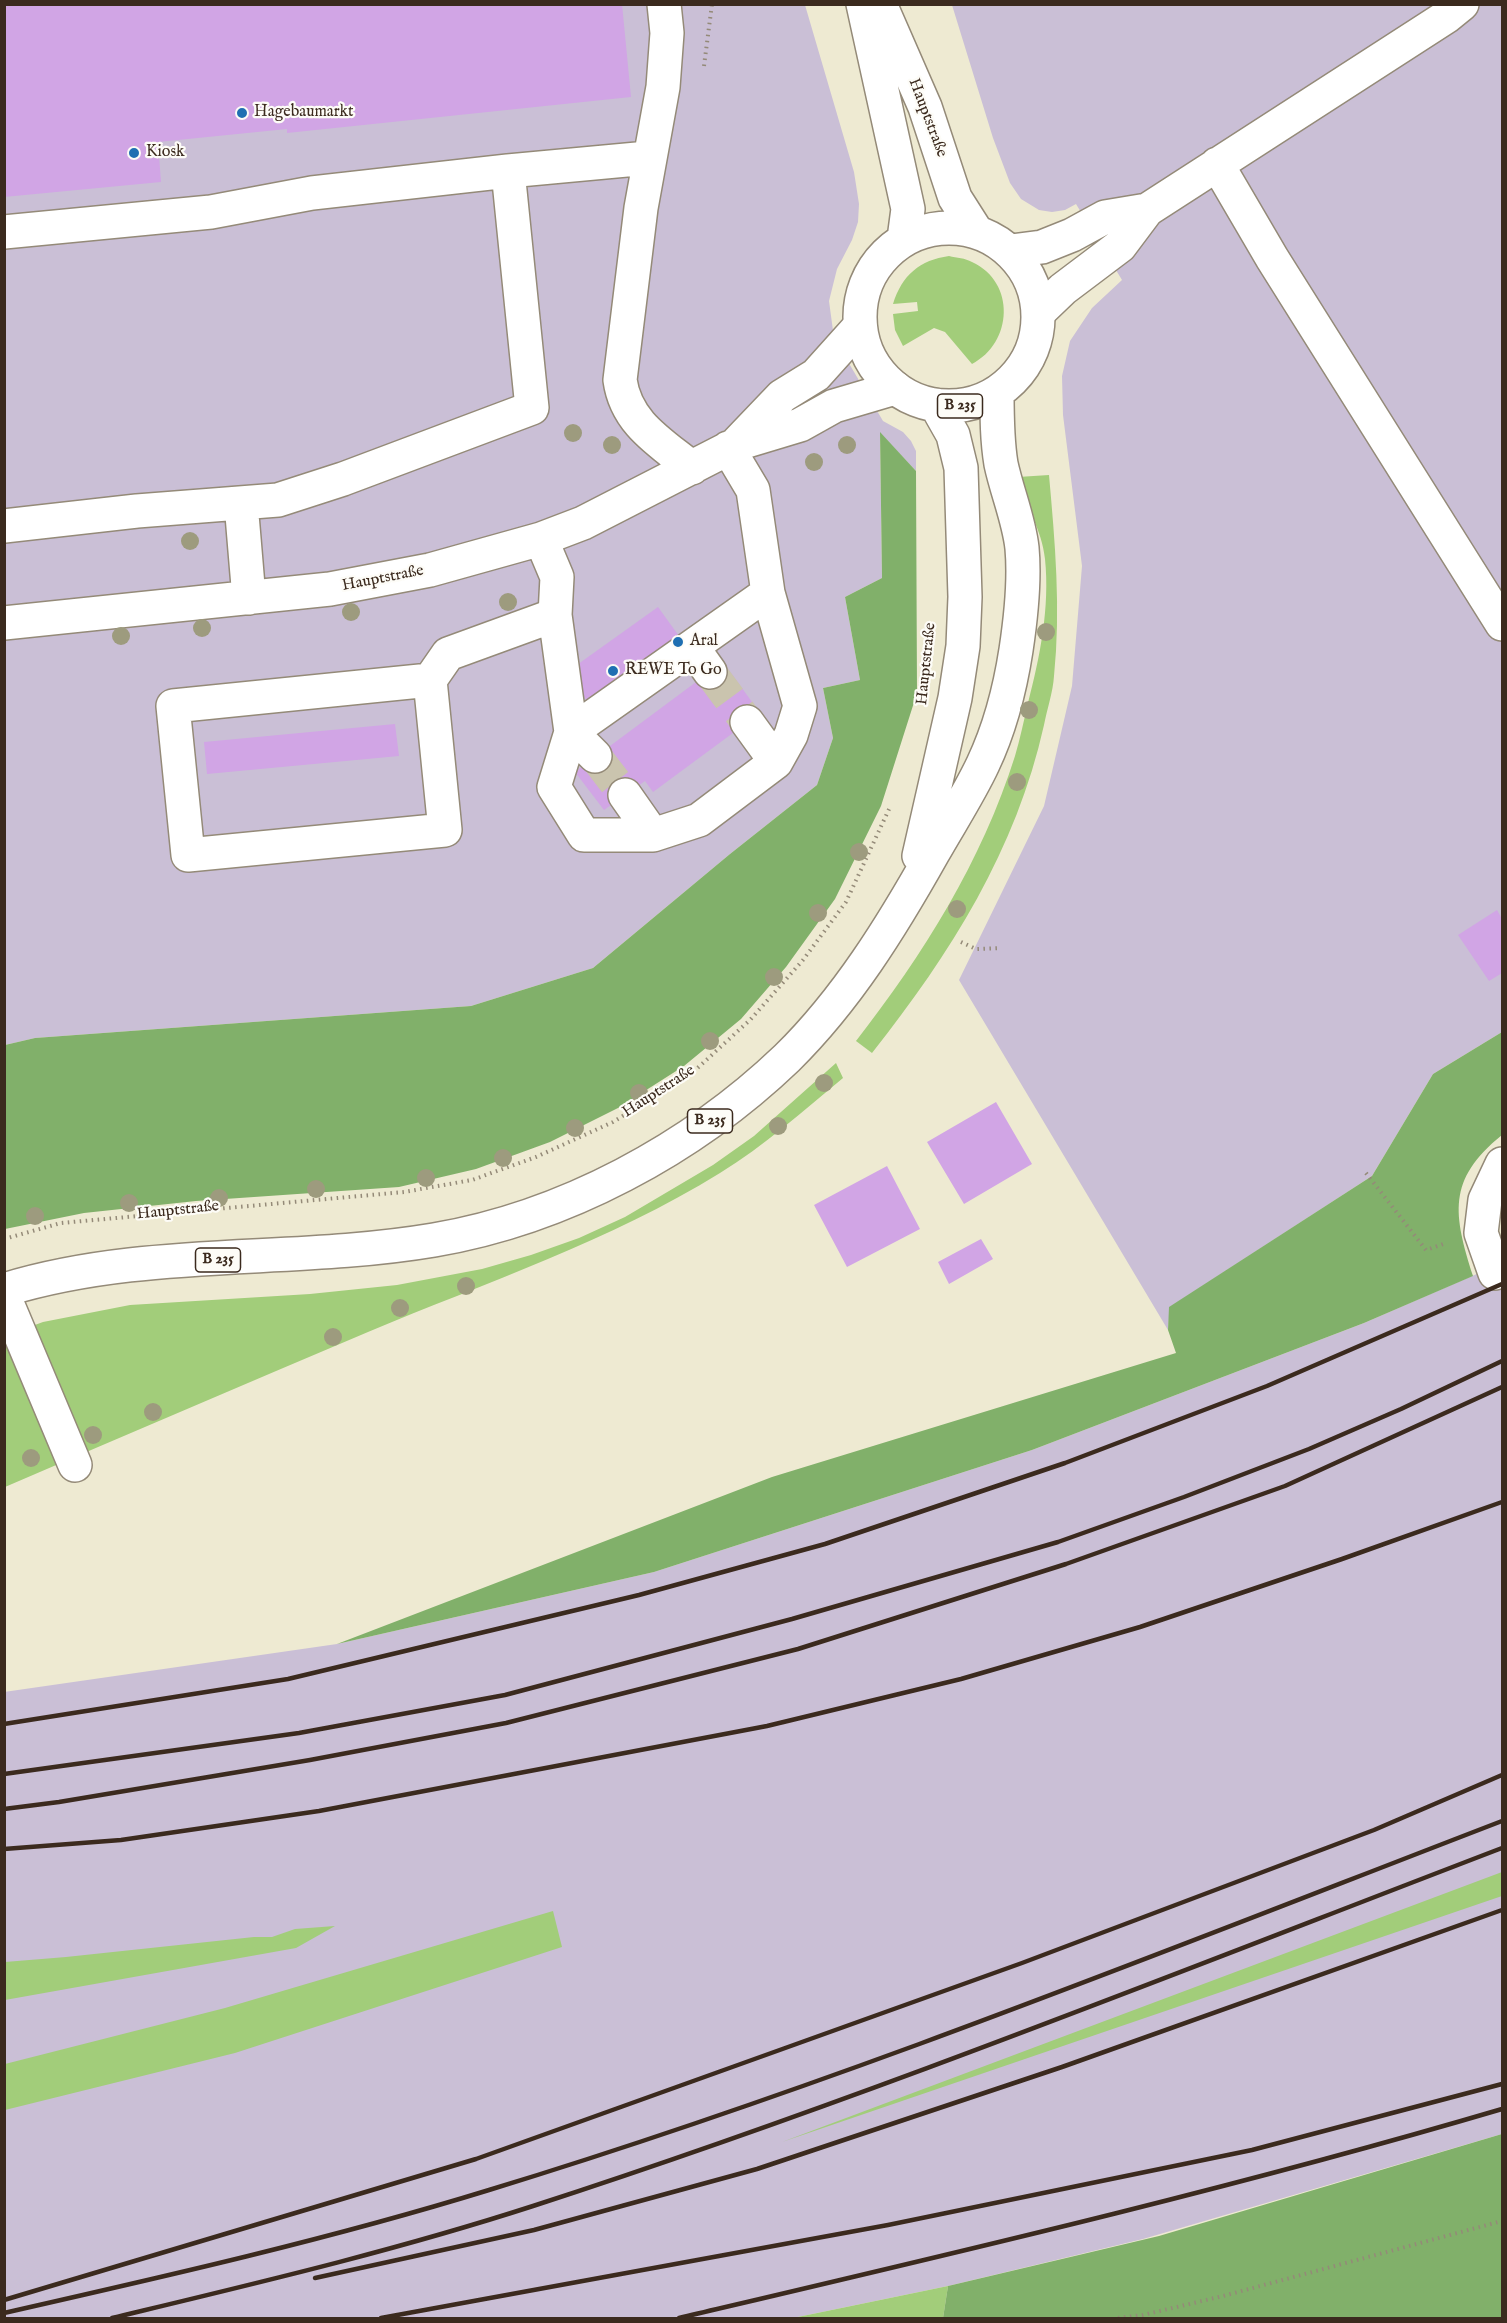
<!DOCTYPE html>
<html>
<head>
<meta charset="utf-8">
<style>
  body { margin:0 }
  #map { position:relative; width:1507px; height:2323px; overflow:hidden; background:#eeead2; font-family:"IM FELL English",serif }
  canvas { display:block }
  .frame { position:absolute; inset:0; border:6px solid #3b2a1e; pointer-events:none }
</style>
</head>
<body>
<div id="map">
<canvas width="1507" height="2323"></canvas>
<div class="frame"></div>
</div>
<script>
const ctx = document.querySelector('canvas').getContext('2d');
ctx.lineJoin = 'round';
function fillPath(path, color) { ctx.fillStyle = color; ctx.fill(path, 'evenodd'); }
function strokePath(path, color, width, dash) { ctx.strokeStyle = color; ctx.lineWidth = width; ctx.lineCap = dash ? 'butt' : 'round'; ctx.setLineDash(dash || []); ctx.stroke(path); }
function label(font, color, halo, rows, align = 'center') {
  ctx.font = font + ' "IM FELL English",serif'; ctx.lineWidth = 4.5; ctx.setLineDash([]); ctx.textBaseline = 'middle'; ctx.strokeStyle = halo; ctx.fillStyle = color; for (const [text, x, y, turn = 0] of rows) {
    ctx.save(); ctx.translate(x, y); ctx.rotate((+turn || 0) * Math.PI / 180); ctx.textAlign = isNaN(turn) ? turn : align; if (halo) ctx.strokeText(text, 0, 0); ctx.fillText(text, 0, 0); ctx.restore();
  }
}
fillPath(new Path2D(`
  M5,5H805L854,172L859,204L858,222L852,240L837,269L829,301L834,338L883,421L903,432L911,441L916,451V471L880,433L882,578L845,597L860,680L823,688L833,738L817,785L730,854L593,968L471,1006L35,1038L5,1045Z
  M952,5H1502V1032L1433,1074L1372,1176L1170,1307L1168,1330L959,980L1044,806L1072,686L1082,566L1063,415L1062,376L1070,341L1092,308L1122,280L1076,204L1065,210L1052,212L1039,210L1021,199L1010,183L993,138Z
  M1502,1263V2134L1143,2239L948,2286L793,2318H5L4,1692L337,1644L654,1572L1032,1450L1364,1323Z`), '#cabfd6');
fillPath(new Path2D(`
  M949,256C957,258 965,258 972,262C1016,282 1013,343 972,364L945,332L934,328L903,346L895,330L893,314L918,311L917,302L893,304C902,275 920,260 949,256Z
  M1049,475C1055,542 1061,609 1054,676C1053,692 1047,709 1044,725C1016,850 951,953 872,1053L856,1041C923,955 982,861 1015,756C1020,739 1024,720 1028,703C1040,657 1050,607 1045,559C1042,529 1025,506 1018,477Z
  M836,1063L843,1078C803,1111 764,1146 720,1173C610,1241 487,1282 368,1332C247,1383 126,1435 5,1487V1336L43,1322L130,1305L310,1294L397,1285L482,1269L531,1255L579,1238L625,1217L713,1165L754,1136Z
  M1502,1872V1896L782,2142Z
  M553,1911L562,1947L235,2053L5,2110V2064L225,2008Z
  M335,1926L296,1948L5,2000V1962L66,1957L254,1937H272L295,1929Z
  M948,2286L943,2318H793Z`), '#a2cd7a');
fillPath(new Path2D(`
  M880,432L916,471L917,693L881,806L835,899L786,967L741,1019L684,1066L618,1108L550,1142L476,1169L399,1187L196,1201L84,1213L5,1229V1045L35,1038L471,1006L593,968L730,854L817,785L833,738L823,688L860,680L845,597L882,578Z
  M1502,1032V1135C1446,1180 1454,1215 1473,1276L1364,1323L1032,1450L654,1572L337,1644L772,1477L1176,1353L1168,1330L1169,1307L1372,1176L1433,1074Z
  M1502,2134V2318H943L948,2286L1159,2236Z`), '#81b06a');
fillPath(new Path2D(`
  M4,4H622L631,97L287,133V129L158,142L161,182L4,197Z
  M658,607L684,643L592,708L567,672Z
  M723,662L760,713L653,792L645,781L604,810L575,772Z
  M395,724L399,756L207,774L204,742Z
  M1497,910L1502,919V973L1489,981L1458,935Z
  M996,1102L1032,1164L964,1204L927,1142Z
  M887,1166L920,1229L847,1267L814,1205Z
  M981,1239L993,1259L949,1284L938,1262Z`), '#d1a5e5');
strokePath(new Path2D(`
  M710,672L747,722
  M595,756L625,795`), '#cac4ae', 33, [33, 16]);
const minor = new Path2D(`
  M664,4L667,33L663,87L641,208L620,380C626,423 660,442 692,468
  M1217,164L1272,258L1502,624
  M508,171L648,158
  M4,232L211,212L312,193L508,171L532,408L343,479L278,500L137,511L4,526
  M1011,251L1042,247L1072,235L1105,217L1147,210
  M1039,312L1063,289L1120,246L1147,210L1446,17L1462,4
  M738,442L782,396L816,375L860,326
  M241,503L249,598
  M541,539L557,577L555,615L571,732L554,787L584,835H653L699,820L776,762L791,735L800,706L768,593L753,490L728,448
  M4,623L330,589L430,570L541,539L583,523L737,444L800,425L834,406L895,388
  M693,648L710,672
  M430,680L445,830L188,855L173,706Z
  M430,680L448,654L555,615
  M747,722L776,762
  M595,756L571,732L768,593
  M625,795L653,835
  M1495,1273L1481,1233L1485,1200L1502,1164
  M4,1296L75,1465`);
const major = new Path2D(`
  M863,4L908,209L904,239
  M880,4L925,107L955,198L976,231
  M860 317a89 89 0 1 1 178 0a89 89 0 1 1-178 0Z
  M919,856L955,698L963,646L965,597L961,468L953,435L936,405
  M4,1290C143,1247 292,1264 434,1240C564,1218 692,1149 787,1058C847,999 892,926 933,853C950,823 969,794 983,764C1000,728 1010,689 1016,650C1021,617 1025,581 1022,548C1019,520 1007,492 1001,464C997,440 997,417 997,393`);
strokePath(minor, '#948a78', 36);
strokePath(major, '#948a78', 36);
strokePath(new Path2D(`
  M704,66L712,4
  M961,942L976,949L1001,948
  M1366,1173L1426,1250L1446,1243
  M4,1239L61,1223L404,1192L472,1180L536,1157L613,1122L691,1074L750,1020L803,960L846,902L890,807
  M1118,2318L1143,2315L1223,2296L1502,2221`), '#948a78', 4, [1.5, 4.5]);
strokePath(minor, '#fff', 33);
strokePath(major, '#fff', 33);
strokePath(new Path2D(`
  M4,1724L288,1679L639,1595L825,1544L1065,1463L1267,1386L1502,1284
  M4,1774L299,1733L505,1695L792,1619L1058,1542L1184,1497L1309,1449L1401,1409L1502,1361
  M4,1809L59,1802L310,1760L506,1723L798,1649L1066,1564L1285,1486L1502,1387
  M4,1849L121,1840L319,1811L767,1726L961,1679L1140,1627L1342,1559L1502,1502
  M315,2278L534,2230L757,2169L1062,2067L1502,1910
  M4,2300L476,2159L1022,1963L1374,1830L1502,1775
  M4,2313C167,2276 330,2239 489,2190C833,2085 1167,1950 1502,1821
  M112,2318C253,2284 394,2251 533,2206C860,2100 1181,1971 1502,1848
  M381,2318L888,2225L1252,2150L1502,2084
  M679,2318C955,2253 1231,2189 1502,2109`), '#3b2a1e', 4.5);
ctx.fillStyle = '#9d9b7e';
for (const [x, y] of [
  [573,433],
  [612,445],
  [847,445],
  [814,462],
  [190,541],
  [508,602],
  [351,612],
  [202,628],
  [1046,632],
  [121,636],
  [1029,710],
  [1017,782],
  [859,852],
  [957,909],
  [818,913],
  [774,977],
  [710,1041],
  [824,1083],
  [639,1093],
  [778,1126],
  [575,1128],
  [503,1158],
  [426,1178],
  [316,1189],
  [219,1198],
  [129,1203],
  [35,1216],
  [466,1286],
  [400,1308],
  [333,1337],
  [153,1412],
  [93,1435],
  [31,1458]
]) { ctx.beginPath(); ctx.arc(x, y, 9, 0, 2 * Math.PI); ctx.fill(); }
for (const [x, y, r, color] of [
  [242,113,6,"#1f6fb2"],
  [134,153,6,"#1f6fb2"],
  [678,642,6,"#1f6fb2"],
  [613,671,6,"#1f6fb2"]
]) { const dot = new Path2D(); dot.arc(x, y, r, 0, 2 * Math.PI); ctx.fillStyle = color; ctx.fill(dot); strokePath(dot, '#fdfcf7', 2); }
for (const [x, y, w] of [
  [960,406,45],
  [710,1121,45],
  [218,1260,45]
]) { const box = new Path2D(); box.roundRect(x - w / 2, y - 12, w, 24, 4.5); ctx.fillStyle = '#fdfcf7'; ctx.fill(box); strokePath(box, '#3b2a1e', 1.5); }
label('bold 15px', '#3b2a1e', null, [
  ["B 235",960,406],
  ["B 235",710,1121],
  ["B 235",218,1260]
]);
label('16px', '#3b2a1e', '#fdfcf7', [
  ["Hagebaumarkt",254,113],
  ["Kiosk",146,153],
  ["Aral",690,642],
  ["REWE To Go",625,671]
], 'left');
label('16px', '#3b2a1e', '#fdfcf7', [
  ["Hauptstraße",927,118,69],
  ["Hauptstraße",383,579,-11],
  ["Hauptstraße",927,664,-84],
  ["Hauptstraße",659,1092,-33],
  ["Hauptstraße",178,1211,-6]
]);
</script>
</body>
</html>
